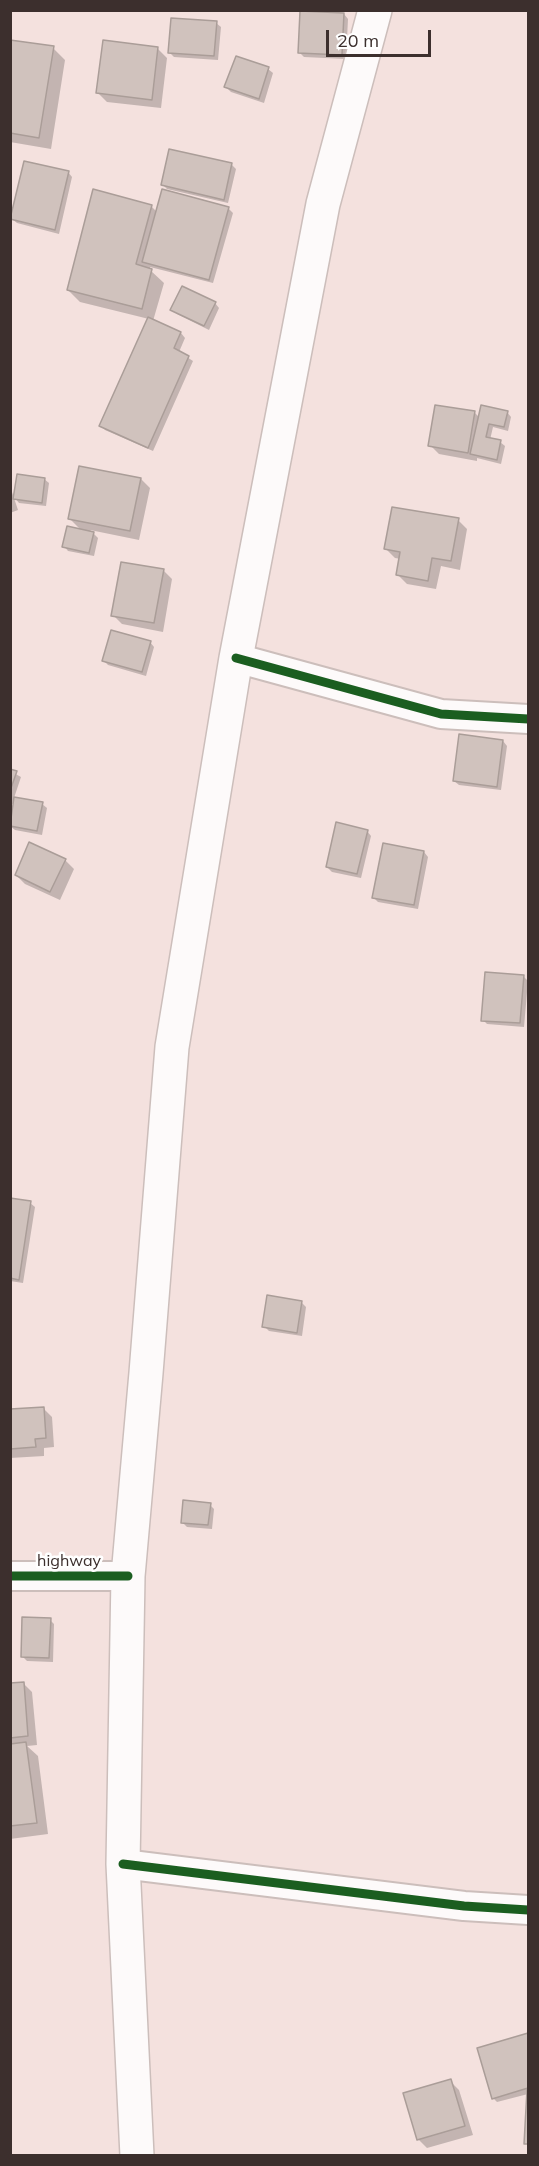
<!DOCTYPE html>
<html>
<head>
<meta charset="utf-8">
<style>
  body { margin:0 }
  #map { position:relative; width:539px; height:2166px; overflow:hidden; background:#f4e1de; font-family:Mulish,sans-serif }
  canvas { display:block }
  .frame { position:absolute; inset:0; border:12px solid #3c2f2d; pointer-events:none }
  .scale { position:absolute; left:326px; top:30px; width:105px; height:27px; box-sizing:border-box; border:3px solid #3c2f2d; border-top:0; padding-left:8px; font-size:18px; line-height:21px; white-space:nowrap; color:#3c2f2d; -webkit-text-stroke:4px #fff; paint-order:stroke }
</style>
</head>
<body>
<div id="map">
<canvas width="539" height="2166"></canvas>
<div class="frame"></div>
<div class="scale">20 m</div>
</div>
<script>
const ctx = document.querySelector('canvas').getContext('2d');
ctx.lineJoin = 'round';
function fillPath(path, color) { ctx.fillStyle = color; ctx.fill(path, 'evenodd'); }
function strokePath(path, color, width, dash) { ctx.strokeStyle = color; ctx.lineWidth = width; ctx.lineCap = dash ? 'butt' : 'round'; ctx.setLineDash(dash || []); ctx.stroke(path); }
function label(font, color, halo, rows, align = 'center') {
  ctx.font = font + ' Mulish,sans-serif'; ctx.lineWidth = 5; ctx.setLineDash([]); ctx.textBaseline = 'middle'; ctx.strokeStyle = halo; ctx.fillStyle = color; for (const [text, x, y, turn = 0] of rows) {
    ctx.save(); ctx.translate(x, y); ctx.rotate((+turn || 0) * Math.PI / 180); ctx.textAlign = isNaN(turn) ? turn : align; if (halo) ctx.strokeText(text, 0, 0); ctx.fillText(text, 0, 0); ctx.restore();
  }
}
fillPath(new Path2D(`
  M344,14L348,19L346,59L304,57L299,52Z
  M216,23L221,27L218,60L174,57L169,52Z
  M10,41L53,48L65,60L51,149L10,142Z
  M158,49L167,58L161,108L107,102L98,93Z
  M237,58L268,69L273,73L264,103L231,92L226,87Z
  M231,164L236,169L228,203L167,189L163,185Z
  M68,172L72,177L59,234L17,223L12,219Z
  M151,206L157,212L228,208L233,213L213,283L150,267V270L164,283L153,321L181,333L185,338L179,352L193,361L153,451L105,430L101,425L149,319L80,302L68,290Z
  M215,303L219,308L209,330L177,314L172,310Z
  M436,406L475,413L480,418L507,412L511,417L508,431L493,427L490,440L500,442L505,446L501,464L477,458V461L439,454L430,445Z
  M44,479L49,483L46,506L19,503L15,498Z
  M141,479L150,488L139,540L90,530L98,538L94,556L68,551L64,546L82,531L70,519Z
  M10,486L18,510L10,513Z
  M458,520L467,529L460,570L441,566L436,589L407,584L398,575L401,559L395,558L386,549Z
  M163,570L172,579L163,632L122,624L113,615Z
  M150,642L154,647L146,676L108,665L104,661Z
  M503,741L507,746L501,790L459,785L454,781Z
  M10,771L21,777L14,798L42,804L47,808L42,835L15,830L10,826L14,804H12L10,808Z
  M367,831L371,836L361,878L332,872L327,867Z
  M424,852L428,857L418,909L378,902L373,897Z
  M65,860L74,869L60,900L25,884L16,875Z
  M524,977L528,981L524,1027L487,1024L483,1020Z
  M10,1200L30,1203L35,1207L23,1283L10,1281Z
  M302,1303L306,1307L302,1336L269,1331L264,1326Z
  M43,1408L52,1417L54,1447L44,1448V1456L10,1458V1411Z
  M210,1505L214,1509L212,1529L187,1527L182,1522Z
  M50,1620L54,1624L53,1662L27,1661L23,1657Z
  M23,1683L32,1692L37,1745L27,1746L38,1756L48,1834L10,1839V1685Z
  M527,2035L528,2036V2146L526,2143L528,2094L497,2102L493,2098Z
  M450,2081L459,2090L473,2135L427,2148L418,2139Z`), '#0003');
const building = new Path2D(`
  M300,11L344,13L342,55L298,53Z
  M171,18L217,21L214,56L168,53Z
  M10,40L54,46L39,138L10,133Z
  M103,40L158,47L152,100L96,93Z
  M236,56L269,67L259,99L224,87Z
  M169,149L232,163L224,200L161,185Z
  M24,161L69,171L55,230L10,219Z
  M93,189L152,205L136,264L152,269L142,309L67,290Z
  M162,189L229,207L209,280L142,262Z
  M182,286L216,302L204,326L170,310Z
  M148,317L181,332L174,348L189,356L148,448L99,426Z
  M435,405L475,411L468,453L428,446Z
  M481,405L508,411L504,427L489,424L486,437L501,440L497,460L470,454Z
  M79,466L141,478L130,531L68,519Z
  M17,474L45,478L42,503L13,499Z
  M392,507L459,518L451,561L432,558L428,581L396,575L400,552L384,549Z
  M67,526L94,532L89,553L62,547Z
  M121,562L164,569L154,623L111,616Z
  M111,630L151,641L142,672L102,661Z
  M459,734L503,740L497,787L453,781Z
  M10,769L17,771L10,791Z
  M14,797L43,802L37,831L10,826Z
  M336,822L368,830L357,874L326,867Z
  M29,842L66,859L50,892L15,875Z
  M383,843L424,851L414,905L372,898Z
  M485,972L524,975L520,1023L481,1021Z
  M10,1198L31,1201L19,1280L10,1278Z
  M267,1295L302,1301L297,1333L262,1327Z
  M44,1407L46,1438L35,1439L36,1447L10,1449V1409Z
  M183,1500L211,1503L208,1525L181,1523Z
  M22,1617L51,1618L49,1658L21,1657Z
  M24,1682L28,1736L10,1738V1683Z
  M26,1742L37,1823L10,1826V1744Z
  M528,2033V2088L492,2099L477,2048Z
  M451,2079L465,2126L417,2140L403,2093Z
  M527,2090H528V2144H524Z`);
fillPath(building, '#d0c2bd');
strokePath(building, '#aa9d98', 1.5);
const street = new Path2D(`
  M236,658L441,714L528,719
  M10,1576H128
  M123,1864L464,1906L528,1910`);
const primary = new Path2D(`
  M137,2156L123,1864L128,1576L146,1373L172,1047L236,658L323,204L375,10`);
strokePath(street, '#ccbebb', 32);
strokePath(primary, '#ccbebb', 36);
strokePath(street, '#fdfafa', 28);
strokePath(primary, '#fdfafa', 33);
strokePath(new Path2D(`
  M236,658L441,714L528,719
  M10,1576H128
  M123,1864L464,1906L528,1910`), '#1b5e20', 9);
label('16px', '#3c2f2d', '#fff', [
  ["highway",69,1561]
]);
</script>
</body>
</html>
